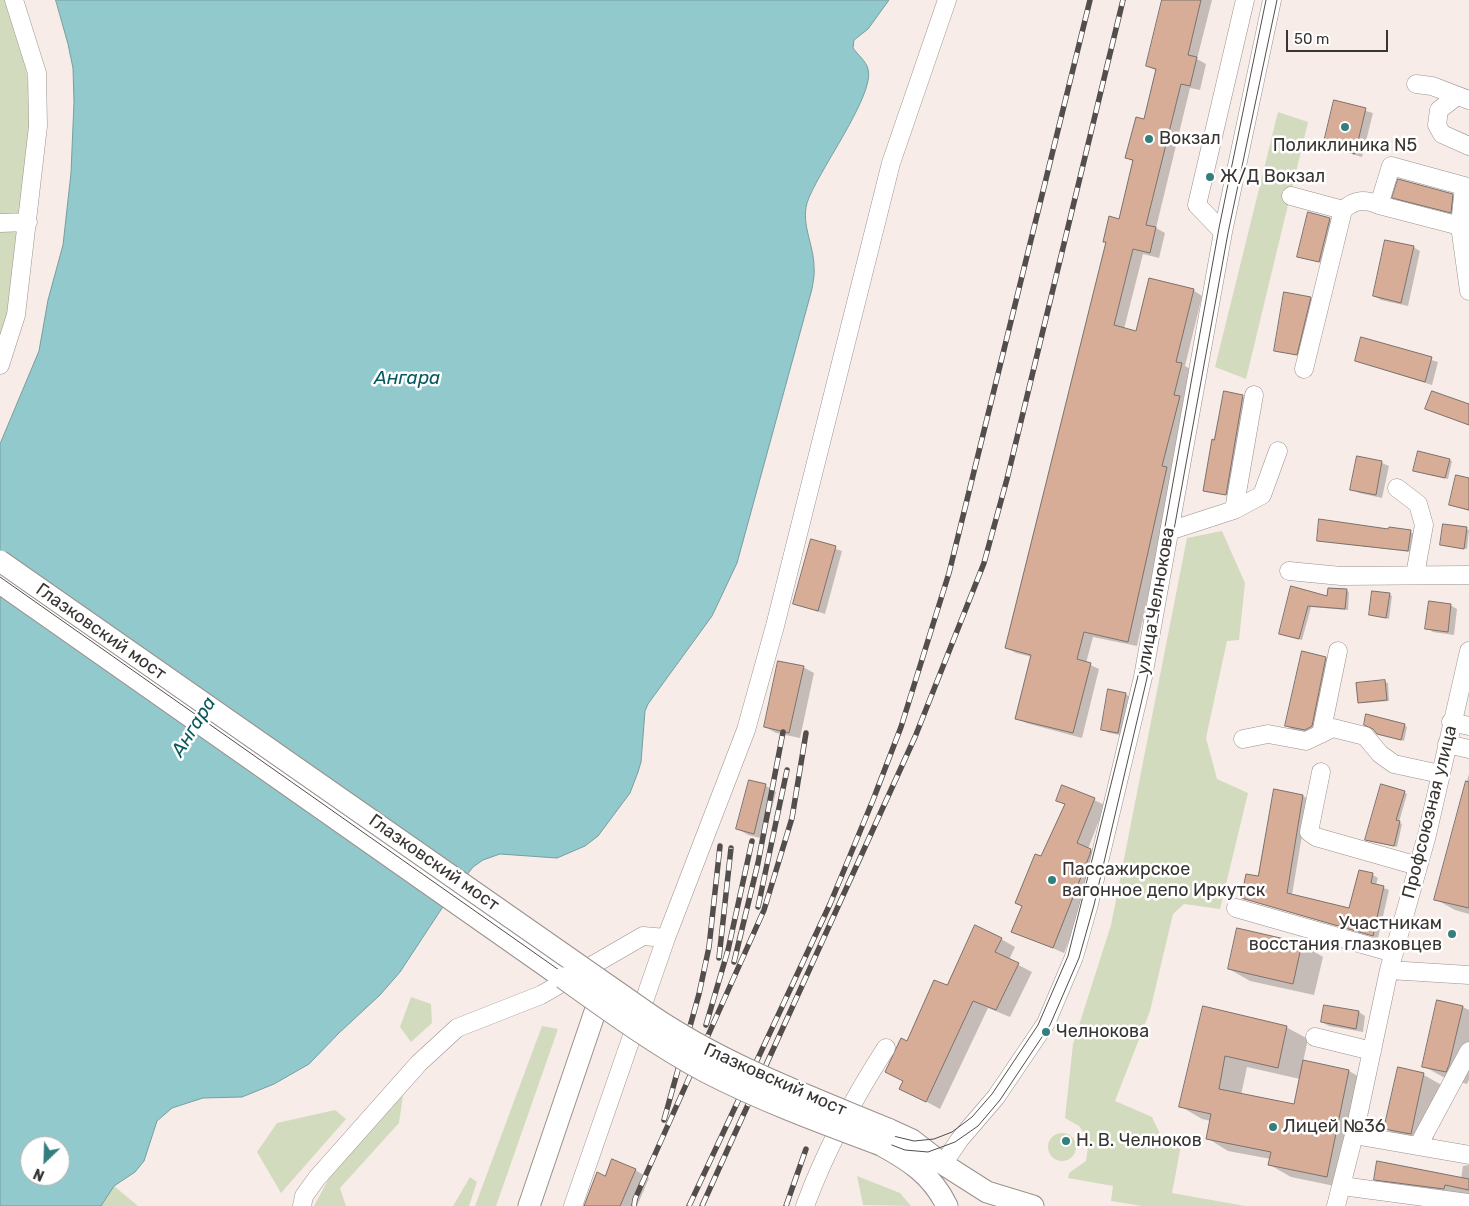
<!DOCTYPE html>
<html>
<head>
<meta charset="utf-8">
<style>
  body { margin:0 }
  #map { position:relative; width:1469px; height:1206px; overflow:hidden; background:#f7ece7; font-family:Rubik,sans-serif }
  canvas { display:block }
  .north { position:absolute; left:20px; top:1136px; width:50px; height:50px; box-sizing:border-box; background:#fff; border:1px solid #b0aead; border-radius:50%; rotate:204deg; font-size:14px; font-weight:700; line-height:20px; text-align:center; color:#393533 }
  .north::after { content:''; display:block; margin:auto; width:18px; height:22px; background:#357e7e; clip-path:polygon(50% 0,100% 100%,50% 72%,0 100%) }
  .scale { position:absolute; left:1286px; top:30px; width:102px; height:22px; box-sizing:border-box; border:2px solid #393533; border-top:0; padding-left:6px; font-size:15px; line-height:18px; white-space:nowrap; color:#393533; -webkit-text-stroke:4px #fff; paint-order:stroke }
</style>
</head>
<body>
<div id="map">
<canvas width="1469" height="1206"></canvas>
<div class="north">N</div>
<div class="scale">50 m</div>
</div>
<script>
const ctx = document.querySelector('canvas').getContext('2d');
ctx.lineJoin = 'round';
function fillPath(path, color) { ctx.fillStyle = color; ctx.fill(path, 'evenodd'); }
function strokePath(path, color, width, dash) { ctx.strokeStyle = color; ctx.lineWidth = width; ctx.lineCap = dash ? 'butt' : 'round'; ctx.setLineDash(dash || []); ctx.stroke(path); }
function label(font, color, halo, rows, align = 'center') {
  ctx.font = font + ' Rubik,sans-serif'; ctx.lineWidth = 5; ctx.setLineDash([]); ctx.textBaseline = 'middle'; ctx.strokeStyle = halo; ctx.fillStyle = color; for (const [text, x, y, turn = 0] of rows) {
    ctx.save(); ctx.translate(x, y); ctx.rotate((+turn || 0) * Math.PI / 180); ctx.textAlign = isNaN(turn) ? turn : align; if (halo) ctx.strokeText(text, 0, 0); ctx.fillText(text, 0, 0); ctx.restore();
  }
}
fillPath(new Path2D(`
  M0,0H5L24,48L33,129L23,218L0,217Z
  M1278,112L1308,122L1246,379L1215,367Z
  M0,232H20L10,321L0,349Z
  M1222,531L1245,583L1239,640L1227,641L1206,738L1217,779L1248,793L1220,909L1184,904L1173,914L1150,1011L1115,1101L1152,1117L1160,1134L1182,1140L1172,1193L1245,1206H1142L1111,1201L1113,1186L1068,1178L1069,1173L1086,1161L1089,1140L1079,1126L1065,1118L1073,1044L1111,925L1187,538Z
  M411,997L431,1004L432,1023L411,1042L400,1027Z
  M542,1026L558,1029L496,1206H475Z
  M403,1096L399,1123L340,1188L346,1206H314L334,1169L391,1103Z
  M335,1110L346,1119L281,1193L257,1152L277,1123Z
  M1048 1147a14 14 0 1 1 28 0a14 14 0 1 1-28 0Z
  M857,1176L900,1193L911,1206L863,1205Z
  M470,1177L477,1182L469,1206H453Z
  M114,1186L138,1206H101Z`), '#d3dbbf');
const water = new Path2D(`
  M56,0H889L868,29L854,40L853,48C858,55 866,61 868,69C876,94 816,174 807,203C801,225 814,245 814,267C815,274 813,282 812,289L737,563L712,616L648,704L645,711L641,762L638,772L630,793L598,836L585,846L557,858L500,854L483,860L473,867L448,899L400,972L380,995L339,1033L309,1064L274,1084L242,1097L203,1098L172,1108L157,1121L144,1161L135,1172L114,1186L101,1206H0V444L39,351L48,300L63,245L71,173L74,102L73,68L68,44ZM30,1146H60V1176H30Z`);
fillPath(water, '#91c9cd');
strokePath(water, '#779d9f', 1);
fillPath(new Path2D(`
  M1163,0H1212L1197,59L1206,64L1200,90L1190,88L1156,228L1165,233L1159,258L1143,254L1124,329L1137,332L1193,290L1202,296L1185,366L1191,369L1183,400L1188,403L1171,471L1175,474L1137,646L1093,637L1086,663L1099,669L1082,738L1026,723L1017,718L1032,657L1016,653L1006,648L1108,243L1104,241L1120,220L1134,162L1127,158L1145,120L1157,71L1147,66Z
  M1335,102L1373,113L1362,157L1324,146Z
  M1452,195L1459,199L1457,215L1401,201L1394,197Z
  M1330,219L1333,220L1322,263L1301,258Z
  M1413,247L1420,251L1408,306L1381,300L1374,296Z
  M1310,298L1313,300L1299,355L1278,352Z
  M1362,339L1438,362L1432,385L1356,361Z
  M1243,397L1246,398L1229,495L1207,492L1204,490Z
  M1358,458L1382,463L1389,466L1382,498L1359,493L1352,489Z
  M1449,460L1452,461L1448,479L1417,472Z
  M1469,480V511L1450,504Z
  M1444,525L1469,530L1467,549L1441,544Z
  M1389,531L1414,533L1411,552L1318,541Z
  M812,541L842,551L825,614L795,604Z
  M1292,588L1328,597L1346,590L1349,592L1348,610L1311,607L1302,640L1284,635Z
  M1389,594L1392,596L1389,619L1371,615Z
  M1450,605L1457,609L1454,635L1433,632L1427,628Z
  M1326,658L1332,662L1312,733L1293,730L1287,726Z
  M803,667L814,673L800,738L776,733L765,727Z
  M1385,682L1388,683L1389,701L1363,703L1360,702Z
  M1125,694L1132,698L1125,736L1109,733L1102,729Z
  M1404,725L1407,727L1404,741L1378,733Z
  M1469,774V914L1455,910L1435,899Z
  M750,782L766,786L776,792L764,839L748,835L738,829Z
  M1063,786L1105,805L1088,849L1101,856L1100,861L1064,953L1013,931L1066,805L1058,800Z
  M1404,792L1407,794L1399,822L1402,824L1397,847L1369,841Z
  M1303,796L1308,799L1292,895L1350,909L1360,872L1373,875L1378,878L1376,885L1389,890L1378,938L1242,898L1259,878Z
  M1238,930L1302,944L1323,957L1314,995L1250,981L1229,969Z
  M1001,939L1015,947L1009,960L1032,972L1010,1017L988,1008L940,1109L901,1088L904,1081L908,1042L948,987Z
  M1463,1007L1469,1010V1080L1467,1084L1445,1078L1423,1066Z
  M1204,1008L1286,1027L1308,1039L1303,1062L1349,1071L1370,1083L1349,1189L1291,1177L1270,1165L1271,1159L1228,1151L1207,1138L1211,1121L1202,1119L1180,1106ZM1247,1067L1300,1079L1295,1106L1241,1095Z
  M1359,1012L1365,1016L1363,1032L1329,1026L1322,1022Z
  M1399,1069L1424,1075L1445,1087L1432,1145L1407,1141L1386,1129Z
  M1469,1165V1197L1396,1191L1375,1179H1461L1463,1166Z
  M635,1170L649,1178L637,1206H586L606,1177Z`), '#0003');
const building = new Path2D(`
  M1162,0H1201L1188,55L1197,57L1190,86L1181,84L1146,225L1156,227L1150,253L1133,249L1114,325L1136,331L1149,278L1194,289L1176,362L1182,363L1174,395L1180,396L1162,466L1167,467L1128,642L1084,632L1077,659L1091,663L1073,733L1015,719L1031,655L1005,648L1106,242H1103L1109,216L1119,219L1133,160L1125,158L1136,117L1144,119L1156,69L1146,66Z
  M1334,100L1366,108L1355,154L1323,146Z
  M1398,179L1453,194L1451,213L1392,198Z
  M1308,212L1330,218L1319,262L1297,257Z
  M1385,240L1414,246L1401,303L1373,296Z
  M1284,292L1311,297L1297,355L1274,351Z
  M1361,337L1432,357L1425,382L1355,361Z
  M1224,391L1243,395L1226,495L1203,491L1212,439L1214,440Z
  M1432,391L1469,404V425L1425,409Z
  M1418,451L1450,459L1445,478L1413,471Z
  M1357,456L1382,461L1376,495L1350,490Z
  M1456,475L1469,478V510L1449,505Z
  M1319,519L1388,529L1389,527L1411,530L1408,551L1317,541Z
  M1443,524L1467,527L1464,549L1440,545Z
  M811,539L836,546L818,611L793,604Z
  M1291,586L1327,596L1328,588L1347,589L1345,609L1308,606L1299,639L1279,634Z
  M1372,591L1390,593L1386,618L1369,615Z
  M1429,601L1451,604L1448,632L1425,629Z
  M1302,651L1326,657L1312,726L1305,730L1285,726Z
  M778,661L804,666L789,733L764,727Z
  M1385,680L1387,700L1358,703L1356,683Z
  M1108,689L1126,693L1118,733L1101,730Z
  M1366,714L1405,724L1401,740L1377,734L1373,729L1364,725Z
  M749,780L766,784L754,834L736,829Z
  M1466,781L1469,782V908L1434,900Z
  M1381,784L1405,791L1396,820L1400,821L1394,846L1365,840Z
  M1062,785L1095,798L1077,843L1091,849L1090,854L1053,948L1011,932L1022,906L1015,903L1035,854L1041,856L1065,804L1056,801Z
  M1274,789L1303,795L1287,893L1349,908L1359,870L1373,873L1371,883L1384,886L1373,936L1241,898L1246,874L1258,876Z
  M975,925L1002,938L995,952L1019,963L996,1010L973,1001L926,1102L899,1089L903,1081L885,1072L901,1038L907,1041L934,980L947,985Z
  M1237,928L1302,943L1293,984L1228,969Z
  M1437,1000L1463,1006L1449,1065L1446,1072L1422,1067Z
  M1324,1005L1359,1011L1356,1029L1321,1022Z
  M1203,1006L1287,1026L1278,1068L1225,1056L1219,1089L1294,1104L1303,1060L1349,1070L1327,1177L1268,1165L1271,1152L1206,1139L1211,1114L1179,1107Z
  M1398,1067L1424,1073L1411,1134L1384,1129Z
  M612,1159L636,1169L620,1206H584L597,1172L605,1176Z
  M1377,1161L1469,1179V1190L1445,1185L1444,1189L1374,1180Z`);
fillPath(building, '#d8ad98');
strokePath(building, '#7a716c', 1);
const minor = new Path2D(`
  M1416,84L1432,86L1469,100
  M1457,96L1439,110L1437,125L1442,134L1469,146
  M1291,196L1343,210
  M1379,205L1460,226
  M0,223L28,222
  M1223,232L1197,205L1245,0
  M0,365L16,315L38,126L37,73L14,0
  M1304,369L1343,210C1355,199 1365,199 1379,205L1391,166L1464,186L1460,226L1469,291
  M1397,488L1418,504L1424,525L1415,575
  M1234,510L1262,495L1278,451
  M1169,531L1234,510L1254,395
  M1289,571L1341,576L1469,575
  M1451,722L1469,726
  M1321,734L1338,651
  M1243,739L1268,734L1306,741L1333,728L1365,736L1380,754L1394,764L1440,774
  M1447,744L1469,749
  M1321,772L1309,832L1316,837L1418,866
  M1236,908L1394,953
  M1389,970L1469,975
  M1315,1037L1372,1051
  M1354,1135L1469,1155
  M1418,1146L1469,1051
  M943,1164L960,1139L996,1097L1046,1023L1074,957L1089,904L1143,677L1223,232L1272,0
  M1342,1186L1469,1203
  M302,1206L304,1196L317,1178L419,1063L457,1028L541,995L643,936L666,938
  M573,1206L666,938L746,730L775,626L891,163L947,0
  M805,1206C826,1149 853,1099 886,1048
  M1336,1206L1354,1135L1389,970L1427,835L1469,651`);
const major = new Path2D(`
  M0,583L563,978
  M888,1129L912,1140L943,1164L987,1192L1033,1206
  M881,1145C910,1161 932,1175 947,1206
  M529,1206L598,1003`);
strokePath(minor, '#9b918d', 19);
strokePath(major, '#9b918d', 23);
strokePath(minor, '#fff', 18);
strokePath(major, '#fff', 21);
strokePath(new Path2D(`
  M0,566L652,1023L713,1060L885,1134L914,1141L934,1139L952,1132L972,1117L992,1094L1038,1025L1068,956L1138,676L1219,228L1266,0
  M0,577L586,989L690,1059L810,1114L905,1150L928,1152L955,1142L978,1126L1000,1100L1050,1025L1079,958L1094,905L1147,678L1228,233L1277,0`), '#534e4b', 1);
const rail = new Path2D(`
  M758,907L787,770
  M719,958L731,848
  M734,962L758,863L783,732
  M706,1025L728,950L752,841
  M664,1120L699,994L709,947L720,846
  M634,1206L635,1199L764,910L792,818L806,733
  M689,1206L830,904L873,800L901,727L949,573L1090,0
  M702,1206L915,737L984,563L1007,479L1123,0
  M786,1206L806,1149`);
strokePath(rail, '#534e4b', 5.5);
strokePath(rail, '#fff', 4, [11]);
const majorBridge = new Path2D(`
  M0,561L649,1014C722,1064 806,1095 888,1129
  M563,978C609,1011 656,1045 706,1072C762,1101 822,1123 881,1145`);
strokePath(majorBridge, '#9b918d', 23, []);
strokePath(majorBridge, '#fff', 21);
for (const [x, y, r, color] of [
  [1345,127,5,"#357e7e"],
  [1149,139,5,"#357e7e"],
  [1210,177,5,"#357e7e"],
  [1052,880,5,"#357e7e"],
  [1452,934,5,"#357e7e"],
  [1046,1032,5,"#357e7e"],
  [1273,1127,5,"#357e7e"],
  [1066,1141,5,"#357e7e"]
]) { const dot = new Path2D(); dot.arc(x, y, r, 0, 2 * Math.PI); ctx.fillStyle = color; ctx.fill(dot); strokePath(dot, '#fff', 2); }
label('18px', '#393533', '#fff', [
  ["Вокзал",1159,139],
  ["Поликлиника N5",1345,146,"center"],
  ["Ж/Д Вокзал",1220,177],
  ["Пассажирское",1062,870],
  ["вагонное депо Иркутск",1062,891],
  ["Участникам",1442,924,"right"],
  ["восстания глазковцев",1442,945,"right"],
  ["Челнокова",1056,1032],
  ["Лицей №36",1283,1127],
  ["Н. В. Челноков",1076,1141]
], 'left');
label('18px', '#393533', '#fff', [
  ["улица Челнокова",1156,601,-80],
  ["Глазковский мост",101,632,35],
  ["Профсоюзная улица",1430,812,-76],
  ["Глазковский мост",434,863,35],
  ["Глазковский мост",775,1080,24]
]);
label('italic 19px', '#075a5f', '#fff', [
  ["Ангара",407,379],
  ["Ангара",194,727,-58]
]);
</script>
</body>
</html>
